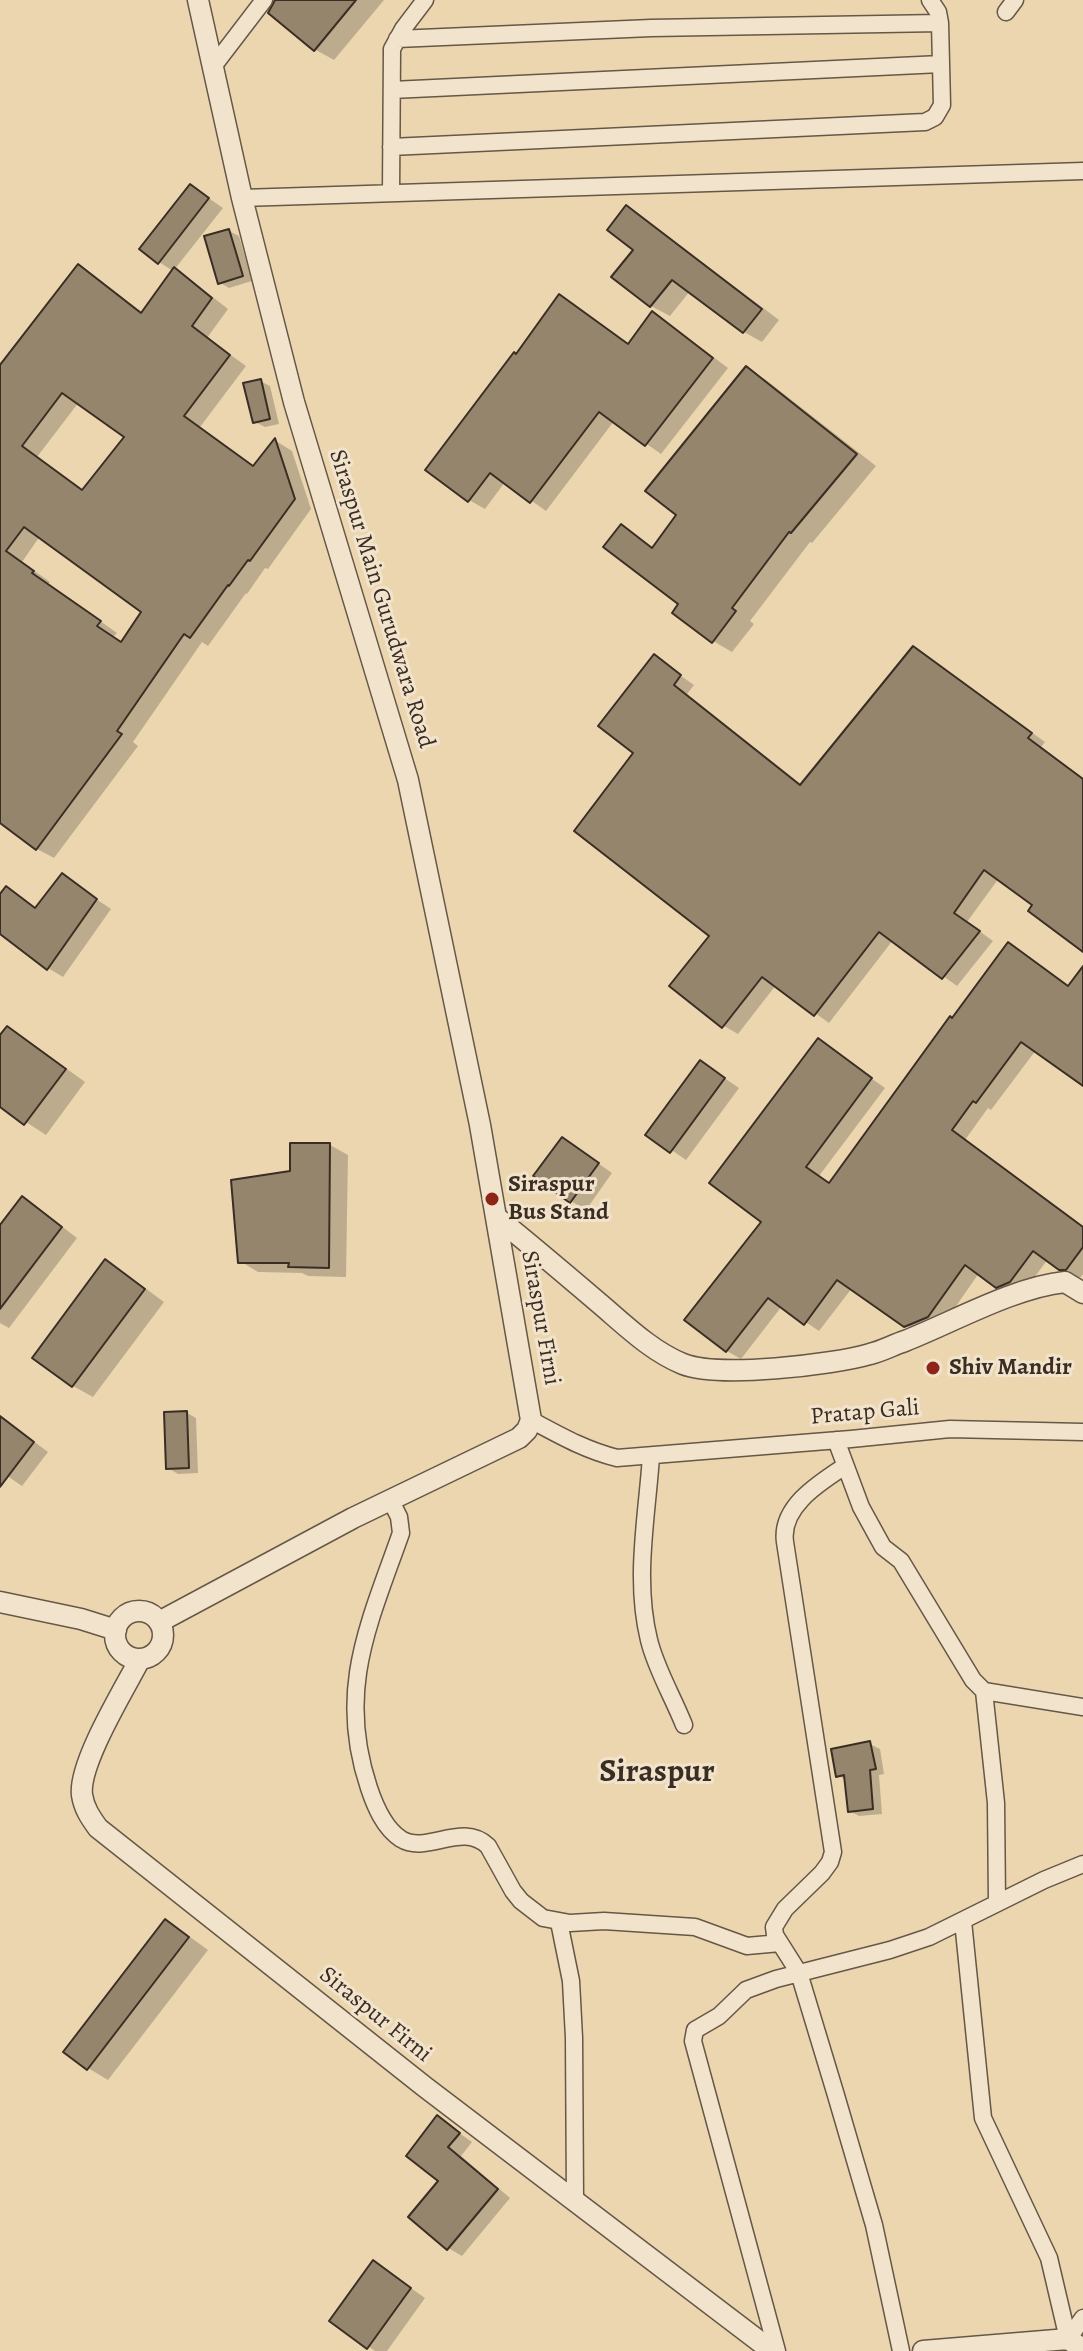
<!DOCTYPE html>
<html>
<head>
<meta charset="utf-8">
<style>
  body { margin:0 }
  canvas { display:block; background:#ebd6b0 }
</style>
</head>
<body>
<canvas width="1083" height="2351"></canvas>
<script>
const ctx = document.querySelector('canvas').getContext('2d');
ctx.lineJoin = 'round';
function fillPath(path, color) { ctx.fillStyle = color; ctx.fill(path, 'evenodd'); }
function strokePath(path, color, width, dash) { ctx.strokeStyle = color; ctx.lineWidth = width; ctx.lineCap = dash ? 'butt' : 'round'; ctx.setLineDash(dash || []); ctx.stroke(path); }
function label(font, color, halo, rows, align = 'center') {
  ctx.font = font + ' Alegreya,serif'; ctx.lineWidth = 6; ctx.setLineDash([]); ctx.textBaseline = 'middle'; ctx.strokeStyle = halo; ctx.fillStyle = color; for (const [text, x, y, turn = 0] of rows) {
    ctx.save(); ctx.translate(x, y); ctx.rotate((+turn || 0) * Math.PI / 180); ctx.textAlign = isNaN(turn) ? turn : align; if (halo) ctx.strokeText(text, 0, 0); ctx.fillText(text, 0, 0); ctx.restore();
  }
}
fillPath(new Path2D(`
  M276,0H384L334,60L316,50L270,13Z
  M191,186L223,208L174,270L191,280L228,309L207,338L246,366L200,427L255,467L276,441L292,451L311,509L268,569L265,568L247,594L246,593L208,646L202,642L133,742L138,746L54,858L37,849L0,821V368L78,266L95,276L143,313L173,271L159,262ZM79,402L127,437L84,491L37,457ZM40,536L144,611L122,643L113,637L117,633L48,584L50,582L22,562Z
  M626,208L645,219L779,320L762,342L744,332L690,291L670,316L651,306Z
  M229,231L239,236L252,281L229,288L219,282Z
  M560,296L629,345L652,314L668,323L728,368L661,454L614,421L546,511L505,482L485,509L469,500L517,356Z
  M746,369L766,380L876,466L812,543L810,542L750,621L754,624L732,652L713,641L621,527L654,548L679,515Z
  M260,381L270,386L279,424L265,427L255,422Z
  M654,657L694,685L687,694L802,785L928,657L1045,742L1041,747L1083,779V949L1035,905L999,878L967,922L993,941L957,986L893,940L829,1023L776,985L738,1034L724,1026L672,985L712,935L636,753Z
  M62,876L111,909L63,977L48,968L0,931V898L7,889L37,909Z
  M1008,944L1070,987L1083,969V1084L1036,1050L991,1110L988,1108L965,1140L1083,1227V1274L1081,1277H1075L1048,1259L1025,1290L1012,1295L979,1273L943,1325L920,1334L852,1288L819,1331L782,1306L741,1359L727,1351L687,1320L764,1221L819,1041L885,1088L819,1176L830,1184Z
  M7,1028L27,1040L85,1082L46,1135L0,1105V1038Z
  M701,1062L739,1088L686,1160L648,1134Z
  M563,1139L612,1173L586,1210L571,1201Z
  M330,1145L348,1155L346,1277L308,1276L302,1273L258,1272L240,1261L292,1172Z
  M22,1199L38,1208L77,1238L9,1328L0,1323V1228Z
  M106,1262L126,1274L164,1302L93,1397L73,1386L35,1357Z
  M187,1413L196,1418L198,1473L178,1474L168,1468Z
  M0,1416L48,1452L22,1486L0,1471Z
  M870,1744L880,1749L884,1774L879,1775L882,1814L859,1816L850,1811L847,1781L838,1775Z
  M166,1922L186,1934L208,1950L108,2080L88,2068Z
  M438,2118L472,2142L461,2156L510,2198L462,2256L448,2248Z
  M388,2272L425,2298L387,2351H375L332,2320Z`), '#0003');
const building = new Path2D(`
  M275,0H356L314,51L268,13Z
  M190,184L209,198L158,264L139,249Z
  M626,205L762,309L743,333L672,280L650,307L611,277L633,250L607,230Z
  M229,229L243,276L218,284L204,236Z
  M78,264L141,313L174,267L212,298L192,326L230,355L184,416L253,466L275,438L295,499L250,561L248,560L229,586L228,585L190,638L184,634L117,731L122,734L36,850L0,823V365ZM62,393L124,437L82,490L22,446ZM24,527L141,612L121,642L97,626L101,621L32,573L34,571L6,551Z
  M559,294L628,344L652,311L713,358L645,446L599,412L530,503L490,473L468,502L425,470L514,352L516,354Z
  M746,366L857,454L791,533L789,532L732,608L736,611L712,643L672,613L678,604L603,547L621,524L652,548L676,515L645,491Z
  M261,379L270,419L253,423L243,383Z
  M913,646L1032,733L1028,738L1083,779V952L1028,911L1032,905L984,870L954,913L980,931L942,979L879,932L814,1016L762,977L722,1028L669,986L709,936L574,831L633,753L598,726L654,654L681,675L674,685L800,785Z
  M62,873L97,899L47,970L0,934V894L6,886L35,908Z
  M1008,942L1068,986L1083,966V1086L1021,1042L976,1103L973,1101L952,1130L1083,1227V1247L1066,1270H1059L1033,1251L1010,1282L996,1288L965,1265L928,1317L904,1327L837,1280L804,1325L768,1298L726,1352L684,1320L761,1222L709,1183L818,1038L872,1078L806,1167L829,1183L950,1016L952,1018Z
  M7,1026L66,1069L24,1125L0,1107V1035Z
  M700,1060L725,1078L670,1153L645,1135Z
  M562,1137L599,1163L570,1203L533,1176Z
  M290,1143H330L329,1268L288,1267L289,1263H238L231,1180L290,1171Z
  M22,1196L62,1227L0,1309V1225Z
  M105,1259L145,1289L72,1387L32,1358Z
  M187,1411L189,1468L166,1469L164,1412Z
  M0,1416L34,1442L0,1487Z
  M870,1741L876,1769L870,1770L873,1809L848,1812L844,1775L836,1777L831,1749Z
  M165,1919L189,1937L87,2070L63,2052Z
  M437,2115L460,2133L448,2147L498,2189L447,2250L408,2217L438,2181L406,2156Z
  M373,2260L411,2288L367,2349L329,2321Z`);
fillPath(building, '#96856d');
strokePath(building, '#3a2d24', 2);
const minor = new Path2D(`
  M1006,12L1015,0
  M397,39L651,28L940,23
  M212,68L264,0
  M392,90L941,64
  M391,147L925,122L935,117L942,105L940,23L938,12L930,0
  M391,193L392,49L403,29L425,0
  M242,198L1083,171
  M531,1420C559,1435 585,1450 617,1458L851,1439L950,1429L1083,1432
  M836,1440L861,1507L883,1547L901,1561L973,1680L984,1691L1083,1707
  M651,1456C647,1517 634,1579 649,1640C656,1669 673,1697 684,1725
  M845,1466C819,1483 780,1507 785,1542L833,1852L830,1862L822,1873L785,1909L774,1927L775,1935L799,1973L835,2092L874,2225L901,2351
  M391,1501L399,1517L401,1533C369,1624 336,1690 369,1788C375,1806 384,1828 401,1839C427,1855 462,1821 488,1846L513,1891L521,1901L543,1918L570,1923L604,1921L695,1927L747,1946L780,1943
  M984,1691L996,1803L997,1902
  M963,1921L983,2118L1049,2258L1068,2339
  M559,1922L571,1981L574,2038L575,2200
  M1068,2339L1083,2318
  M777,2351L693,2041L695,2030L719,2016L746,1990L776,1979L890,1950L929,1937L1044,1880L1083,1864`);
const tertiary = new Path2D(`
  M496,1217C531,1245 565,1274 599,1303C625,1325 651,1351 683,1364C718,1378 833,1365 870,1354C882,1351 893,1345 905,1341C953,1322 1015,1287 1065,1282L1083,1293
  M0,1602L81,1619L116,1630
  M115 1635a24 24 0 1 1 48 0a24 24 0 1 1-48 0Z
  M159,1622L353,1518L519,1438L527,1430L531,1420L480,1125L408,780L294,402L242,198L198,0
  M140,1659C125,1688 78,1764 82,1795C84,1808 90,1817 98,1828L425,2087L772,2351
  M923,2351L1068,2339L1083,2349`);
strokePath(minor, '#665747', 19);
strokePath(tertiary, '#665747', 23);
strokePath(minor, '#f2e4cc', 16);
strokePath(tertiary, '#f2e4cc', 20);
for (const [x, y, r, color] of [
  [492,1199,8,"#8f2418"],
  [933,1368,8,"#8f2418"]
]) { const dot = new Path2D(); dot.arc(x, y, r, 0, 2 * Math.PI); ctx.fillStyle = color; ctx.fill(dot); strokePath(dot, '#f2e4cc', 3); }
label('24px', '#3a2d24', '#f2e4cc', [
  ["Siraspur Main Gurudwara Road",381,599,73],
  ["Siraspur Firni",540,1318,80],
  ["Pratap Gali",865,1413,-5],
  ["Siraspur Firni",375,2015,39]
]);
label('bold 24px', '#3a2d24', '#f2e4cc', [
  ["Siraspur",508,1185],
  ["Bus Stand",508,1213],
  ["Shiv Mandir",949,1368]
], 'left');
label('bold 32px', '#3a2d24', '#f2e4cc', [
  ["Siraspur",657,1773]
]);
</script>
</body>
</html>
